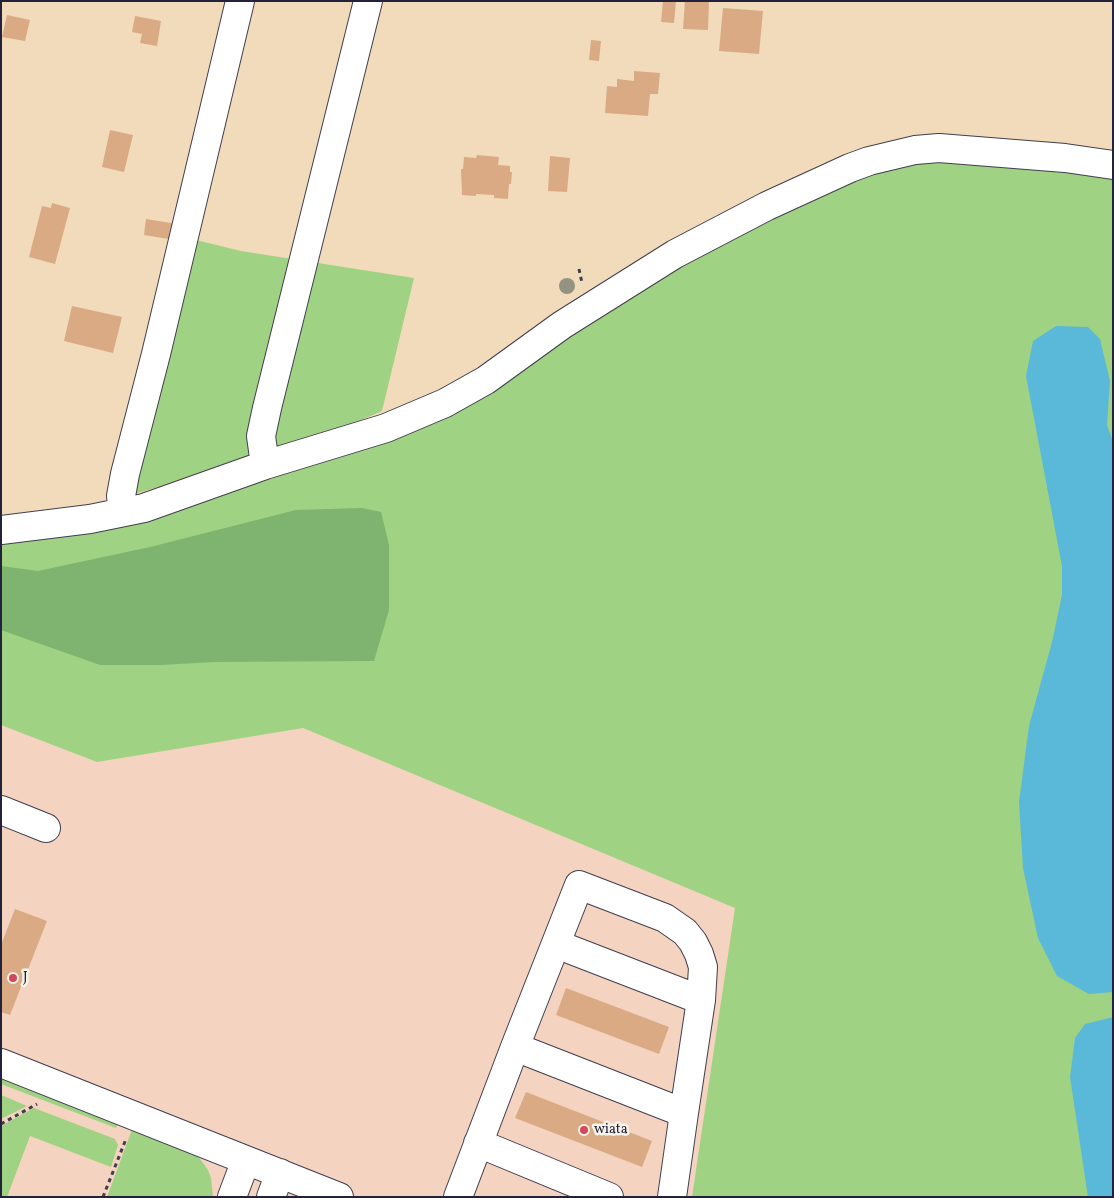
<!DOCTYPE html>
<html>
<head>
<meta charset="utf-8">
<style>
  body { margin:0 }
  #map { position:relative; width:1114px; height:1198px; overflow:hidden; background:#f2dbbb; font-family:Vollkorn,serif }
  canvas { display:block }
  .frame { position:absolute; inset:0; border:2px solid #22223b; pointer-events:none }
</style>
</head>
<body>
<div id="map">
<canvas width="1114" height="1198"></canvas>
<div class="frame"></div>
</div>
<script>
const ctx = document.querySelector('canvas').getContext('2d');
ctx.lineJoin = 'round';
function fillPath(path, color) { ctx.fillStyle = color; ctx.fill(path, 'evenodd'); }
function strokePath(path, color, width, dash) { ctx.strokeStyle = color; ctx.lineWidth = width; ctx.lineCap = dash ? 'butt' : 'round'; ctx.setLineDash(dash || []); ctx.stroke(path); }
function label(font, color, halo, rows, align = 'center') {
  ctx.font = font + ' Vollkorn,serif'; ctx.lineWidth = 5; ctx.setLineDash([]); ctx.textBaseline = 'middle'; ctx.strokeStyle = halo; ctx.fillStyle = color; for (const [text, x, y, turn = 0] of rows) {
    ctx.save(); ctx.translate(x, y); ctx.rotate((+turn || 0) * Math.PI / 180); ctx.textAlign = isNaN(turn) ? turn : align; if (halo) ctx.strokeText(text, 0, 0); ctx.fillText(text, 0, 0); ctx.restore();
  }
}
fillPath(new Path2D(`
  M1,725L97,762L303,728L736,908L692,1197H1Z`), '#f4d3c0');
fillPath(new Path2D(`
  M892,154L1113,167V1197H692L735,908L303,728L97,762L1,725V538L386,428L562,325Z
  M192,239L241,251L414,278L382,411L311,442L124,497Z
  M1,1075L119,1120L116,1128L1,1084Z
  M1,1095L27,1106L1,1119Z
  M34,1108L115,1139L118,1145L111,1167L30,1136L7,1197H1V1126Z
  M133,1127L192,1151L201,1160L208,1170L211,1178L213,1197H107Z`), '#9fd282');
fillPath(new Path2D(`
  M362,508L381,512L389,545V610L374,661L214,662L161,665H100L1,630V566L38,571L150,547L296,510Z`), '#7fb470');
fillPath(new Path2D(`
  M1056,326L1088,327L1100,339L1110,381L1107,425L1113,442V992L1089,994L1057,976L1038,938L1023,868L1019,802L1029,726L1052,642L1062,595V566L1026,376L1033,341Z
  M1113,1017V1197H1088L1070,1077L1075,1038L1085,1024Z`), '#5ab8d9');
fillPath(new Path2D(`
  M663,1H676L674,23L661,22Z
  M685,1H709L708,30L683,29Z
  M723,8L763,11L759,54L719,51Z
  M7,15L30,20L25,41L2,37Z
  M135,16L161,21L157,46L140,43L142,34L132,32Z
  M591,40L601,41L599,61L589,60Z
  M634,71L660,73L658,94H650L648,116L605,113L607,86L617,87V79L634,81Z
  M110,130L133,135L124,172L102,167Z
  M477,155L499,157L498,165L510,166V172H512L511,184H509L508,199L494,198V195L476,194V196L462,195L461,169H463L464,157L476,158Z
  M550,156L570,158L567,192L548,191Z
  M52,203L70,208L55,264L29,257L42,206L51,208Z
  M146,219L177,224L175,240L144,235Z
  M72,306L122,317L113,353L64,341Z
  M15,909L47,921L10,1015L1,1012V945Z
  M566,988L669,1027L659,1054L556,1015Z
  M526,1092L652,1141L642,1167L515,1118Z`), '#d9aa83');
const minor = new Path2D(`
  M265,465L261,436L267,408L368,1
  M123,512L121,496L125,474L156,354L240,1
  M1,530L90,519L144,508L265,465L386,428L445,403L486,380L562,325L675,254L767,206L850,168L869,161L915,150L939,148L1065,158L1113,165
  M1,810L46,828
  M556,944L701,1000
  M515,1047L579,885L665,918L685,932L693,942L699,954L703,967L701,1000L684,1113
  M1,1063L339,1197
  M478,1143L609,1197
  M232,1197L246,1160
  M271,1197L280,1173
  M458,1197L515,1047L684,1113L672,1197`);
strokePath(minor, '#413e4e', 30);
strokePath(new Path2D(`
  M579,269L582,283
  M1,1124L37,1104
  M103,1197L126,1139`), '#413e4e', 3, [4, 4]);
strokePath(minor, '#fff', 28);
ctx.fillStyle = '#949280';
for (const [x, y] of [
  [567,286]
]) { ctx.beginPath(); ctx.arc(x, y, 8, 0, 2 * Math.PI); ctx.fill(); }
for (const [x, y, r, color] of [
  [13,978,5,"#d1495b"],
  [584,1130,5,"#d1495b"]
]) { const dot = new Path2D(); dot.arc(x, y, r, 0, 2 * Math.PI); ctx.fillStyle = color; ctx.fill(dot); strokePath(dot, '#f7f3e8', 2); }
label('14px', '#22223b', '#f7f3e8', [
  ["J",23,978],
  ["wiata",594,1130]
], 'left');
</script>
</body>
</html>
